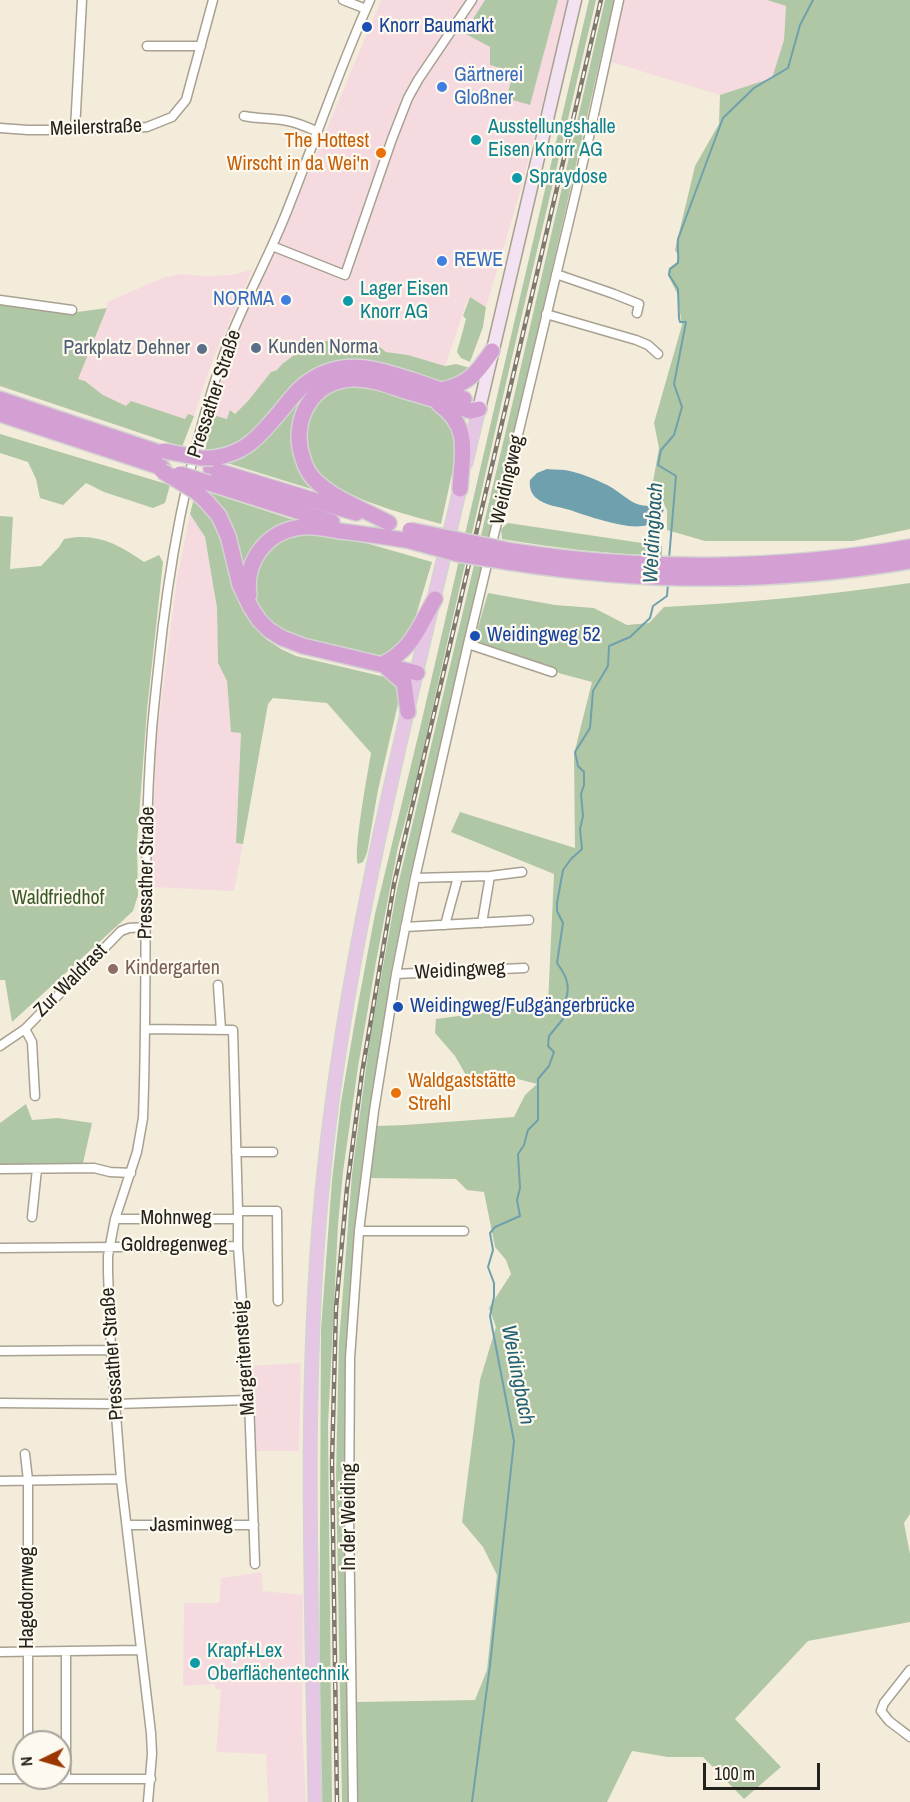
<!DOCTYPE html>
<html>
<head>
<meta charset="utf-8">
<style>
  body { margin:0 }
  #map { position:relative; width:910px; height:1802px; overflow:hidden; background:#f3ecdb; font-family:"Archivo Narrow",sans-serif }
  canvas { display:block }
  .north { position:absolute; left:12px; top:1730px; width:60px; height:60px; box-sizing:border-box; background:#fef9ef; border:2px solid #a6a39a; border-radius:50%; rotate:265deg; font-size:16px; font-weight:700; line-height:24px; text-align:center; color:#23211b }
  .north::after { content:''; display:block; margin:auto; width:21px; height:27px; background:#9a3700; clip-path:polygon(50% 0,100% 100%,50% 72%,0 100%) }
  .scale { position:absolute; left:703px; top:1763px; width:117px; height:27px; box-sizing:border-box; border:3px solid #23211b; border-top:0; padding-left:8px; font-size:18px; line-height:21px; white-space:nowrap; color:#23211b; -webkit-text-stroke:4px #fef9ef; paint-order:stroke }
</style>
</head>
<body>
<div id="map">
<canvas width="910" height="1802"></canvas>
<div class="north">N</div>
<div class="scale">100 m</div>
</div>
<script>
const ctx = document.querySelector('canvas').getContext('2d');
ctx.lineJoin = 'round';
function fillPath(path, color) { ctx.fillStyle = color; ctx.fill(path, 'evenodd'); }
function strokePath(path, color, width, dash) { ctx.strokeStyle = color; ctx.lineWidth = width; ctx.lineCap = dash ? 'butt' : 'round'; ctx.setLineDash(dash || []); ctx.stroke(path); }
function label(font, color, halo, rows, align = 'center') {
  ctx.font = font + ' "Archivo Narrow",sans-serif'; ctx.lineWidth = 4.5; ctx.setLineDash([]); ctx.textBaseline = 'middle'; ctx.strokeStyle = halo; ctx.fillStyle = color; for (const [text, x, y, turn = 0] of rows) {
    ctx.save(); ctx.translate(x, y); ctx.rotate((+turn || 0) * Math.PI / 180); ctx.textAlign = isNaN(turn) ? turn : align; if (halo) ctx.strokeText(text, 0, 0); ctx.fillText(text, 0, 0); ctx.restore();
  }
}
fillPath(new Path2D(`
  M381,0H569L521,189L486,307L470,297L467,301L445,366L408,355L386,352L371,341L365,350L326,341L300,351L282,364L277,370L271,372L248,401L235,414L231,410L227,419L211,415L233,344L280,240Z
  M624,0H767L786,6L784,40L772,79L720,95L611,62Z
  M253,269L212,362L194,416L188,414L185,419L131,401L126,407L103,395L85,381L77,379L107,308V302L165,277L182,274L206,276L233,275Z
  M190,514L205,537L217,608L218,663L227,681L231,731L241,733L236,843L243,844L234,891L151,887L156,741L177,578Z
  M301,1363L299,1451H254L249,1366Z
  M262,1572L263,1591L303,1595L302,1721L306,1802H268L266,1754L216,1752L221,1690L216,1689L214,1684L183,1686L184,1603H219L221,1578Z`), '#f5dbe0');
fillPath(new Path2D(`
  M485,0H558L530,105L506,98L514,72L490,65V47L464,33Z
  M589,0H596L509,370L415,785L398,847L376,962L358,1067L343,1172L338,1225L328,1425L332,1802H322L319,1739L321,1330L332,1180L341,1102L356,1015L375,914L420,728Z
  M605,0H614L463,655L409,880L392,967L364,1147L357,1209L351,1297L344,1435L350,1802H342L336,1475L339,1342L352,1174L370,1038L397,889L513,401Z
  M767,0H910V529L853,541H705L667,530V510L653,482L659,448L654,423L682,325L677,293L668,275L669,268L677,262L678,255L675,250L695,166L719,124L720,95L772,78L784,40L786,6Z
  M470,297L486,307L483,327L470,362L461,358L457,352L466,319L463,316Z
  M0,302L70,313L107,308L78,379L85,381L103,395L126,406L131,401L185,419L188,414L194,416L182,447L0,386Z
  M371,340L386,352L408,355L445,366L456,364L470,368L458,379L445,383L334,363L247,439C233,447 221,452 205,450L213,415L227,419L230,410L235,414L248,401L271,372L277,370L282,364L300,351L326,341H340L365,349Z
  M344,376L293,428C291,456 306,470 321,492L224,462L310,386Z
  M348,385L378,387L437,408L450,419L458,446L441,524C406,514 327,496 311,461C307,452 307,443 307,434C306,421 313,405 323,397C329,391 340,388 348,385Z
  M0,434L170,485L165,503L153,508L104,492L86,483L63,505L40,498L36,479L28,462L0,453Z
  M206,491L214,494L303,523L284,525L243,574Z
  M194,498L213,518L220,530L247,615L266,639L281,649L296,656L385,677L396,683L400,695L378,790L367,853L363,862L358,864C353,851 368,772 371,753L327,703L273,698L268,704L243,844L236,843L241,733L231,732L227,681L218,663L217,608L205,537L190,514Z
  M0,516L13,517L10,569L41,566L59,547L64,539C96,532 118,544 144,562L159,555L163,562L147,710L137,843L138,895L133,911L119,924L12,1022L5,980H0Z
  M508,523L662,546V556C606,554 557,548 502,539L501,529Z
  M292,533L345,537L432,562L414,622L403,644L382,656C345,650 277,644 258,606C254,597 252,590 255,580C257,572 259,562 263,554C266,547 285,537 292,533Z
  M910,583V1514L904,1523L910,1554V1622L808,1641L735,1719L781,1767L744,1799L703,1757H668L632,1751L607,1802H358L357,1702L475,1700L487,1670L497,1575L483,1547L462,1522L480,1380L496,1327L489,1308L511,1274L506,1260L495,1247L484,1192L467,1190L456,1179L368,1178L377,1126L405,1125L514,1117L525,1095L537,1084L510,1077L470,1082L455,1056L435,1033L436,1019L548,1004L554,874L451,832L460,812L575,848L574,754L592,682L562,674L474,641L488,593L555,605L594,608L627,625L649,623L664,607C747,603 828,595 910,583Z
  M26,1104L32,1120L58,1118L92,1123L83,1163L0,1165V1123Z`), '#b0c7a5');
fillPath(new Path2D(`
  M547,469C554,470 563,469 570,471C582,474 595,479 605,484C622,491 635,512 655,504L664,510C661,516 654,523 647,525C629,531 588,516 570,510C557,506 545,506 535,497C531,493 529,486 530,480L537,473Z`), '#6fa0ad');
strokePath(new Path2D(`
  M669,559L676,476L658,465L661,450L674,435L682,407L674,384L686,322H680L679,318L678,289L669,275L670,269L678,263C679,254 677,248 678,239L723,118L754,88L788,68L800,25L813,0
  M472,1802L490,1665L514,1441L490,1316L494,1297V1283L488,1267L493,1250L490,1233L495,1227L520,1216L517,1200L520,1188L518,1154L524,1145L528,1130L538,1120V1079L549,1066L554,1052L548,1046L549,1036L563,1019C561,1009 565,1004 567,995C570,982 564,973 557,963L563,923L557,911V903L563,870L571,859L582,849L580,829L583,816L581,794L584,785V772L578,766L575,752L590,728L593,691L608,666L609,646L630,637L650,618L653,606L667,596L668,583`), '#6fa0ad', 2);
const minor = new Path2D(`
  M343,0L366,9
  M147,46H201
  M244,116C259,119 274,118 288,121C298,123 307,127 316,131
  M0,128L28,130H75L147,127L172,117L186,100L213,0
  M75,130L82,0
  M272,246L345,275L392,139L408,98L418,80L472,0
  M556,274L614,294L639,304L637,313
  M0,300L72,310
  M546,314L636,340L648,345L658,354
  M468,644L552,672
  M415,878L490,876L522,872
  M482,923L490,876
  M445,925L458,877
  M405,927L529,920
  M396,974L524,968
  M218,985L221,1030
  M25,1029L32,1042L35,1096
  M146,1029L233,1030L238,1211V1246L249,1400L255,1564
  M0,1046L25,1029L121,931L129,928L146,927
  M236,1152H273
  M0,1169L94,1168L110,1172L131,1173
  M238,1211H277L278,1301
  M32,1217L37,1169
  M115,1219H238
  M359,1231H464
  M0,1248L238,1246
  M0,1351L111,1350
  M0,1403L115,1404L249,1400
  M25,1454L28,1480V1742
  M0,1481L121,1479
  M128,1525H254
  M0,1652L140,1650
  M910,1670L884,1703L881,1711L889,1721L910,1737
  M0,1779H151
  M66,1779V1652
  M148,1802L152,1754L151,1733L121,1479L111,1350L108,1272V1256L115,1219L137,1152L143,1118C148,989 142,859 152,729C155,695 159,660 163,625C174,536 194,439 224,354C241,307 266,263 285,216C314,144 338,71 370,0
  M353,1802L349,1516L350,1358L359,1231L374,1111L396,974L415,878L468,644L589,137L619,0`);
const secondary = new Path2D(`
  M479,409L575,0`);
const primary = new Path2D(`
  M466,463L479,409
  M315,1802C312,1592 302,1381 324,1171C348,937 409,708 462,480`);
const motorway = new Path2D(`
  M441,390C469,384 477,373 492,351
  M0,399L164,454
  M439,404C471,426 462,454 460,489
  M0,414L163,468
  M213,458C242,454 255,441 273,420C285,407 296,389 311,380C345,358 377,369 412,380C430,386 447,392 464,399
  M211,469L356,513
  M209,483L332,522
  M206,501L219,516L228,536L240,585L250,606L259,620L269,630L282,638L303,646L417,673
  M389,523C367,511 330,497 314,479C309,474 305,466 303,459C290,423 310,381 352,379C370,378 388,385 405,391C427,397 449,404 471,411L479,409
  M513,551C642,571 781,570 910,547
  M508,562C641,583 777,584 910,561
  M249,595C244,560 268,530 303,527C315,526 328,529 340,531C363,534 387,537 410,541
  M383,664C413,649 419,626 435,599
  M387,668L404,683L408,712`);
strokePath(minor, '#a8a191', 11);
strokePath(secondary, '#a8a191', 15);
strokePath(primary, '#d3d3d1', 15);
strokePath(motorway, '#d3d3d1', 18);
strokePath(minor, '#fff', 8);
strokePath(secondary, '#f2e2f2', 12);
strokePath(primary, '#e5c6e5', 12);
strokePath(motorway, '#d4a0d3', 15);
const rail = new Path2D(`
  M337,1802L332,1463L336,1308L347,1188L362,1073L394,884L601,0`);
strokePath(rail, '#7d796e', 4.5);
strokePath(rail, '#fef9ef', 2, [7]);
const motorwayBridge = new Path2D(`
  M164,451L201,458H213
  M162,471L195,491L206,501
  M180,474L209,483
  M410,530L513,551
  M410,541L458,554L508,562`);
strokePath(motorwayBridge, '#d3d3d1', 18, []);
strokePath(motorwayBridge, '#d4a0d3', 15);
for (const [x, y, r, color] of [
  [367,27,6,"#1a4fb4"],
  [442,87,6,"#3f7fe0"],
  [476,140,6,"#0f9aa8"],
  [381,153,6,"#e8710a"],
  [517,178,6,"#0f9aa8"],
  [442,261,6,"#3f7fe0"],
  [286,300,6,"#3f7fe0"],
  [348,301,6,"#0f9aa8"],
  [256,348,6,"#5c6f8a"],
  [202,349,6,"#5c6f8a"],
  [475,636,6,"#1a4fb4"],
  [113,969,6,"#8d6e63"],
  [398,1007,6,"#1a4fb4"],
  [396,1093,6,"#e8710a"],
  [195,1663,6,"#0f9aa8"]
]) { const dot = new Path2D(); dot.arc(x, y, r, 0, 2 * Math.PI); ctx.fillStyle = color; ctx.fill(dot); strokePath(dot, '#fef9ef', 2); }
label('20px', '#164399', '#fef9ef', [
  ["Knorr Baumarkt",379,27],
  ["Weidingweg 52",487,636],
  ["Weidingweg/Fußgängerbrücke",410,1007]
], 'left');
label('20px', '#366cbe', '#fef9ef', [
  ["Gärtnerei",454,76],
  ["Gloßner",454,99],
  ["REWE",454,261],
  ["NORMA",274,300,"right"]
], 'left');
label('20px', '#23211b', '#fef9ef', [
  ["Meilerstraße",96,128,-2],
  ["Pressather Straße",215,394,-72],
  ["Weidingweg",508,480,-77],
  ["Pressather Straße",147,873,-89],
  ["Weidingweg",460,971,-3],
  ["Zur Waldrast",71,981,-45],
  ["Mohnweg",176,1219],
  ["Goldregenweg",174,1246],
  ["Pressather Straße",113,1354,-94],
  ["Margeritensteig",245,1358,-94],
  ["In der Weiding",350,1517,-90],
  ["Jasminweg",191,1525,-1],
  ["Hagedornweg",28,1598,-90]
]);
label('20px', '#0d838f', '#fef9ef', [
  ["Ausstellungshalle",488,128],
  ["Eisen Knorr AG",488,151],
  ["Spraydose",529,178],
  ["Lager Eisen",360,290],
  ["Knorr AG",360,313],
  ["Krapf+Lex",207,1652],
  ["Oberflächentechnik",207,1675]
], 'left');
label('20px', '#c56008', '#fef9ef', [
  ["The Hottest",369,142],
  ["Wirscht in da Wei'n",369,165],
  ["Waldgaststätte",408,1082,"left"],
  ["Strehl",408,1105,"left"]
], 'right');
label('20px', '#4e5e75', '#fef9ef', [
  ["Kunden Norma",268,348],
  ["Parkplatz Dehner",190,349,"right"]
], 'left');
label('20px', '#3a5927', '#fef9ef', [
  ["Waldfriedhof",58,899]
]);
label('20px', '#785e54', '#fef9ef', [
  ["Kindergarten",125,969]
], 'left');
label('italic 21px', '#216171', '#fef9ef', [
  ["Weidingbach",654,533,-87],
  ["Weidingbach",517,1375,79]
]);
</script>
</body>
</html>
